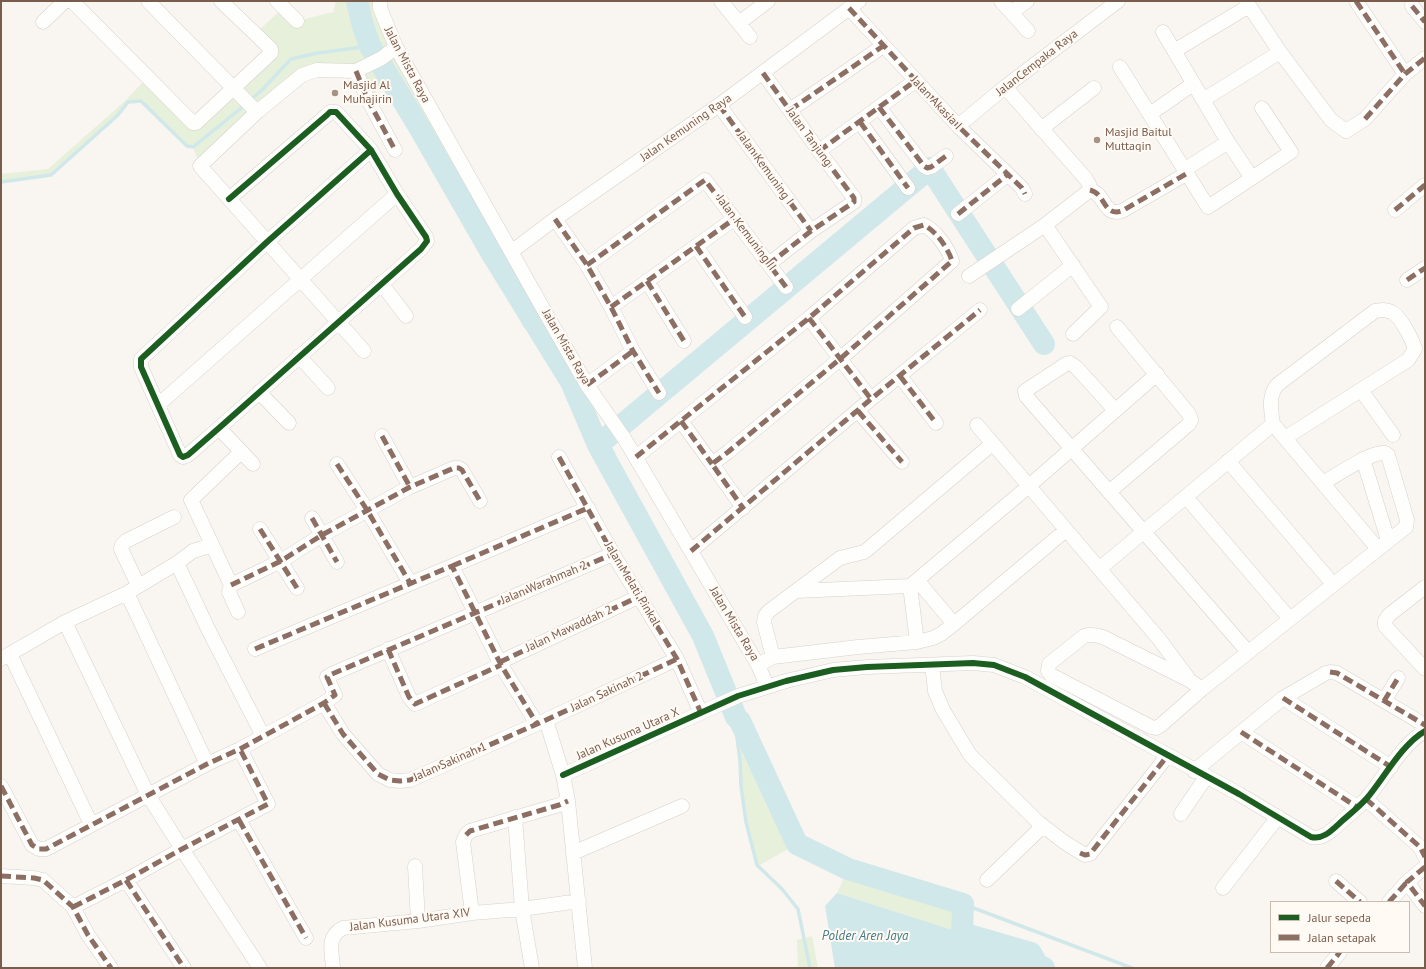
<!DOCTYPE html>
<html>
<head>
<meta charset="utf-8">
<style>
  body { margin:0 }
  #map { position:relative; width:1426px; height:969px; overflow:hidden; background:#f9f5f0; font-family:"PT Sans",sans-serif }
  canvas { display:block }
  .frame { position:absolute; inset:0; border:2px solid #7a5c4d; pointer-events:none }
  .legend { position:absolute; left:1270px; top:901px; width:140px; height:52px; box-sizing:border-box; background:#fffaf3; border:1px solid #cabbb1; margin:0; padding:5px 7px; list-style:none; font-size:12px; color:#7a5c4d }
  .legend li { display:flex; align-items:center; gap:8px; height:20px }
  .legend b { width:20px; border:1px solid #cabbb1 }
</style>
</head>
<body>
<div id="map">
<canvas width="1426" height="969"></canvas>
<div class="frame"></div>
<ul class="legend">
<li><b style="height:5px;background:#1b5e20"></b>Jalur sepeda</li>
<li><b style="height:5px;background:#8d6e63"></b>Jalan setapak</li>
</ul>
</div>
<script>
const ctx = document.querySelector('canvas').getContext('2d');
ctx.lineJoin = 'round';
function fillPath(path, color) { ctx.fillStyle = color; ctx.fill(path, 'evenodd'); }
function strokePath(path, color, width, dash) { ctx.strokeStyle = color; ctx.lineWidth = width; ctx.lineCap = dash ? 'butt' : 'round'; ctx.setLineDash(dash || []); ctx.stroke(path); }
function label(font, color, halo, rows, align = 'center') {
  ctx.font = font + ' "PT Sans",sans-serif'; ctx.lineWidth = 4; ctx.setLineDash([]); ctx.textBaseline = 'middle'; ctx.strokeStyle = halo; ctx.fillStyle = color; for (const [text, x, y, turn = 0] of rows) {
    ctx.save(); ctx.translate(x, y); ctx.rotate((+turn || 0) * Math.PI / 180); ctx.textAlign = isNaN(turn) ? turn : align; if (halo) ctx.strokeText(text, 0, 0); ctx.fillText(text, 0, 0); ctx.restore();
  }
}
fillPath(new Path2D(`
  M336,1H380V8L545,312L524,328L485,259L383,87L367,98L356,71L317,70L200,166L193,147L187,146L140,101L128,102L118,115L51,175L1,182V174L48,169L124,102L147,78L191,122L270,54L255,34L284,7L297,21L333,12Z
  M737,697L740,721L797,844L758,866L746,822L741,786L740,760L735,722L722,708Z
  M848,869L963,904L962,933L837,893Z
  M812,936L818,968H798L797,940Z`), '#e7f0db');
fillPath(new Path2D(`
  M837,893L962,933L1031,953L1037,964L1044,968H835L825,906Z`), '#d0e8ea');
strokePath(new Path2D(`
  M249,101L262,90L291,59L318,53L370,46
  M1,182L51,175L118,115L128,102L141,101L187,146L193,147L245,105
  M810,968L798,909L782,889L757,865L746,822L741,786L740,760L735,722L736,717L740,721L797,844L819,856L848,869L963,904L1132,968`), '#d0e8ea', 3.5);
strokePath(new Path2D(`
  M357,1L363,26L370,46L419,127L492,254L571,382L598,445L605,457
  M1044,344L930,168L598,445L703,636L736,717L740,721L797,844L848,869L963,904L962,933L1031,953L1037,964L1044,968`), '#d0e8ea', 22);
const minor = new Path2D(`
  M72,1L193,123H196L271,53V49L221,1
  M148,1L257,112
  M277,1L297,21
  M380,1V8L396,47L545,312L587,385L624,438L646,475L758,665L767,686
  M721,1L750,37
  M1001,1L1028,31
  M1246,1L1280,52L1331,120L1346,131L1365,119L1405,74L1425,58
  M1356,1L1405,74
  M1412,6L1425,22
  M849,8L958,126L1022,188L1025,194
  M1012,12L1027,1
  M43,22L65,1
  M739,23L768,1
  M1163,32L1228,142L1252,178L1291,152L1262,108
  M1174,51L1249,6
  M1120,67L1208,207L1252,178
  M356,71L367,98L395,150
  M763,73L819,151L854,198V202L811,231L769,264
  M1203,100L1280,52
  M719,105L811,231
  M879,107L924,166L927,168L931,167L946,156
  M790,110L883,46
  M1150,114L1193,84
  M860,122L908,188
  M958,126L1005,87L1118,1
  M1041,129L1094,88
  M819,151L915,81
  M1184,170L1228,142
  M1090,190C1106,194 1103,217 1122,211L1186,174
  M229,199L327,115L330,112H336L371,150L397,194L426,237L427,241L421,249L219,428L188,455L183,457L180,455L141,367V359L267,242L371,150
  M1395,210L1425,185
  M958,214L1007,175
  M555,219L587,265L611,307L633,351L659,393
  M1045,225L1101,307L1073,334
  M696,246L745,317
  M511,252L555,219L719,105L859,1
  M587,265L705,180L786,287
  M969,276L1045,225L1090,190L1089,184L1086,179L1005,87
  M1407,280L1425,268
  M647,281L684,341
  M381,283L406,316
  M611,307L734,219
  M1018,309L1073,265
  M809,318L871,399
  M364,351L200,166L257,112L302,75L317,70L356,71L382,58L396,47
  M299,356L328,388
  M900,376L936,423
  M587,385L633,351
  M1361,390L1393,435
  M259,392L289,423
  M158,405L397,194
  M1115,410L1076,367L1070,363L1066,364L1025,391L1026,396L1248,652
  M858,411L902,462
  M681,421L712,464
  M1273,424C1271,409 1268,397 1277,385L1375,311C1381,310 1386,309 1391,312C1400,315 1412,339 1415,349L1408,360L1285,438
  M977,425L1159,639L1188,678
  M219,428L253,464
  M382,436L410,487
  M559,457L613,554L677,659L701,713
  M636,457L809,318L914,228L924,225C936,231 948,248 952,261L840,359L728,452L712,464L743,508
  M1363,459L1388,540
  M1228,461L1333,584
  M337,464L367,510L410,583
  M1109,492L1189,424L1191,420L1189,414L1117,327
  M1186,497L1290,619
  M312,518L337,562
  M260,529L297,588
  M691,551L871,399L980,310
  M177,563L209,631L263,736
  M452,566L588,508
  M1099,569L1273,424L1378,549
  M917,580L954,624
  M138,585L121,549L122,545L126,541L174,517
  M231,585L281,561L322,535L410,487L454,468H459L462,470L480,501
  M910,586L917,642
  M1425,587L1389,615L1385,621V626L1425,669
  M796,591L910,586L1029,486L1157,374
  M127,593L207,764
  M238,612L229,592L231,585L191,500L241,452
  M65,622L148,795L182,849L260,968
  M255,649L452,566L501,665L537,724
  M388,649L409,697L415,704L501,665
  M10,654L91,824
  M773,657L764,622L765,616L769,611L840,558L864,552L868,549L992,444
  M1,659L65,622L127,593L177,563L193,551L212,545
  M500,662L638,597
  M758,665L773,657L858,647L917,642L933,638L941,634L954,624L1066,530
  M932,665L935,691L943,710L970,755L1038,822L1064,842L1085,855L1090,854L1168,755
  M1202,689L1189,680L1103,637C1096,635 1091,634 1084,636L1049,664L1048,671L1051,675L1151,727L1156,728L1161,725L1202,689L1406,527L1407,520L1388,455C1386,453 1385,452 1382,453C1367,454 1337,475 1323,483
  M1283,698L1391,767
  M1384,701L1398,678
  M324,703L343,734L378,774L390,780L400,781L410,780L546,720L677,659
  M546,720L563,775L568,801L585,968
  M1241,732L1357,807
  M1194,771L1283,698L1326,673L1330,672L1337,673L1425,725
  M563,775L738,696L786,681L833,670L867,667L973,663L994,665L1025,677L1239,794L1311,837C1324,840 1333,829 1342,821C1350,814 1359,807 1367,798C1384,778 1402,744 1425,731
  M1,786L32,845L39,849H46L207,764L240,749L324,703L335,695L327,677L332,674L613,554
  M1366,799L1420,847L1425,857
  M1181,814L1206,777
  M515,817L522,909L532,968
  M239,820L306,938
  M573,853L682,806
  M415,866L418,921
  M1425,867L1407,882L1425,906
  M1,876L34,878L43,880L73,907L88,935L111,968
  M126,880L184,968
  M987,880L1043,826
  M1336,881L1360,902
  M1223,888L1278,817
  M1389,902L1407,882
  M73,907L126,880L182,849L268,804L240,749
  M472,913L463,842L466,835L470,831L559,805L568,801
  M333,968C332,951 326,937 343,928L418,921L472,913L522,909L579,901
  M1327,968L1340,952`);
strokePath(minor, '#d7d1cb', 15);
strokePath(minor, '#fefefd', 14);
strokePath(new Path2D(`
  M1356,1L1405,74
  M1412,6L1425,22
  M849,8L958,126L1022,188L1025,194
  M356,71L367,98L395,150
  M763,73L819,151L854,198V202L811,231L769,264
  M719,105L811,231
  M879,107L924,166L927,168L931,167L946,156
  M790,110L883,46
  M1365,119L1405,74L1425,58
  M860,122L908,188
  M819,151L915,81
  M1090,190C1106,194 1103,217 1122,211L1186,174
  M1395,210L1425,185
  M958,214L1007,175
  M555,219L587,265L611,307L633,351L659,393
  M696,246L745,317
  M587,265L705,180L786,287
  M1407,280L1425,268
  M647,281L684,341
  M611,307L734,219
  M809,318L871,399
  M900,376L936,423
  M587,385L633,351
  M858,411L902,462
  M681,421L712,464
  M382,436L410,487
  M559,457L613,554L677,659L701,713
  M636,457L809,318L914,228L924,225C936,231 948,248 952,261L840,359L728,452L712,464L743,508
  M337,464L367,510L410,583
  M312,518L337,562
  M260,529L297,588
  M691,551L871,399L980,310
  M452,566L588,508
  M231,585L281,561L322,535L410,487L454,468H459L462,470L480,501
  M255,649L452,566L501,665L537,724
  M388,649L409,697L415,704L501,665
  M500,662L638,597
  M1330,672L1337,673L1425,725
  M1283,698L1391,767
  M1384,701L1398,678
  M324,703L343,734L378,774L390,780L400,781L410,780L546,720L677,659
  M1241,732L1357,807
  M1,786L32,845L39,849H46L207,764L240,749L324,703L335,695L327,677L332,674L613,554
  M1366,799L1420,847L1425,857
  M239,820L306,938
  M466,835L470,831L559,805L568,801
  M1080,853L1085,855L1090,854L1168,755
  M1425,867L1407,882L1425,906
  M1,876L34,878L43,880L73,907L88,935L111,968
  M126,880L184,968
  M1336,881L1360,902
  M1389,902L1407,882
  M73,907L126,880L182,849L268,804L240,749
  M1327,968L1340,952`), '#8d6e63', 5, [10, 5]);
strokePath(new Path2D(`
  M229,199L327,115L330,112H336L371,150L397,194L426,237L427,241L421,249L219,428L188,455L183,457L180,455L141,367V359L267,242L371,150
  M563,775L738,696L786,681L833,670L867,667L973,663L994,665L1025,677L1239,794L1311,837C1324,840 1333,829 1342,821C1350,814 1359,807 1367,798C1384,778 1402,744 1425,731`), '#1b5e20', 6);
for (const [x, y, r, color] of [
  [335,93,4,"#a69286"],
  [1097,140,4,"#a69286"]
]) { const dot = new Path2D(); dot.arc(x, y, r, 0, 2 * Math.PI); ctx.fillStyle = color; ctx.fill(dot); strokePath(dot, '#fffaf3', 1.5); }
label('12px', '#7a5c4d', '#fffaf3', [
  ["JalanCempaka Raya",1037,63,-38],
  ["Jalan Mista Raya",407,65,62],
  ["Jalan Akasia I",936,103,47],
  ["Jalan Kemuning Raya",686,128,-35],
  ["Jalan Tanjung",809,137,54],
  ["Jalan Kemuning I",765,168,54],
  ["Jalan Kemuning II",746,233,53],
  ["Jalan Mista Raya",566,347,60],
  ["Jalan Warahmah 2",544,583,-23],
  ["Jalan Melati Pinkal",632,584,59],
  ["Jalan Mista Raya",734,624,59],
  ["Jalan Mawaddah 2",569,629,-25],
  ["Jalan Sakinah 2",607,692,-25],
  ["Jalan Kusuma Utara X",628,734,-24],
  ["Jalan Sakinah 1",450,762,-24],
  ["Jalan Kusuma Utara XIV",410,920,-7]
]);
label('12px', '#7a5c4d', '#fffaf3', [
  ["Masjid Al",343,86],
  ["Muhajirin",343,100],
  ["Masjid Baitul",1105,133],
  ["Muttaqin",1105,147]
], 'left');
label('italic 13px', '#437c86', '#fffaf3', [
  ["Polder Aren Jaya",865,936]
]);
</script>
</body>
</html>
